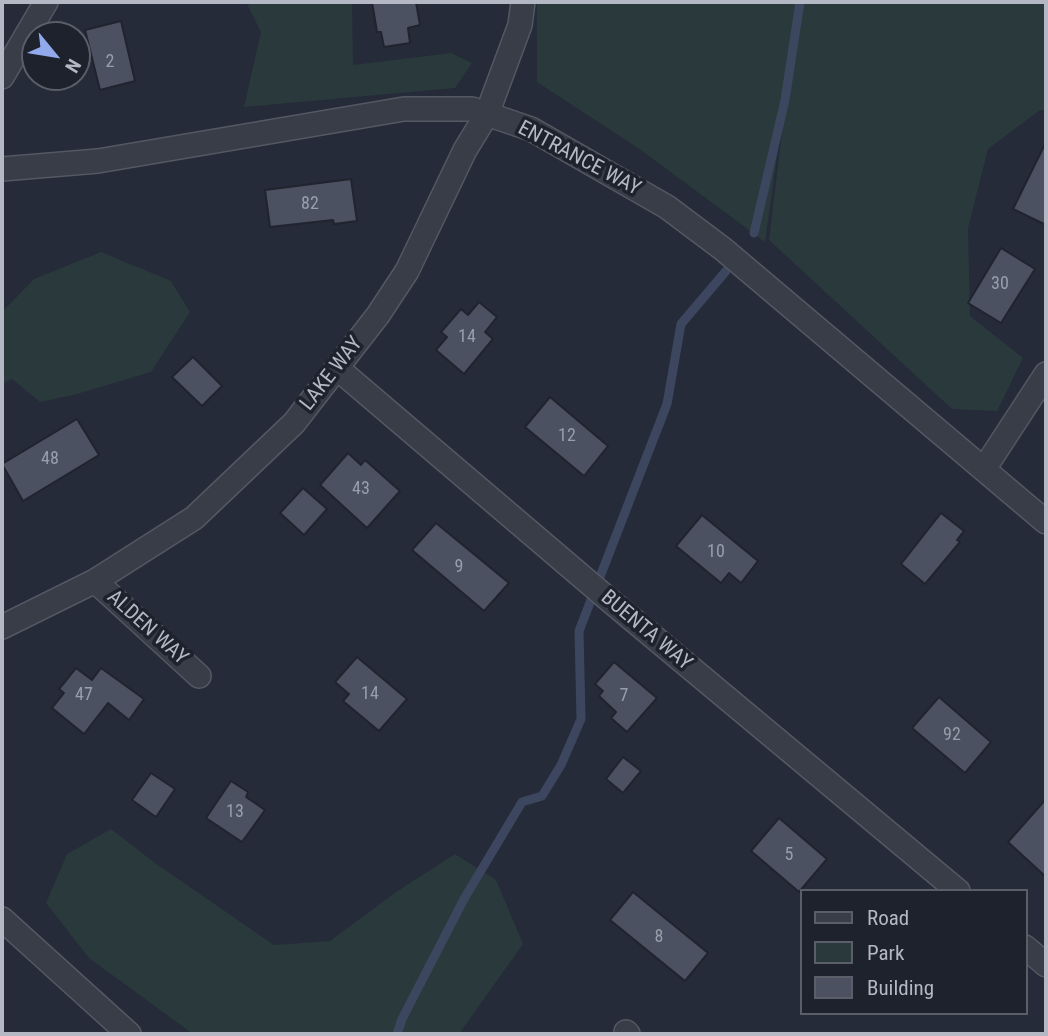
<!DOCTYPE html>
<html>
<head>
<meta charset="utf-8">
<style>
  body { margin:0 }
  #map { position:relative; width:1048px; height:1036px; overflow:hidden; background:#252b38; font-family:"Roboto Condensed",sans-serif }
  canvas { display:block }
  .frame { position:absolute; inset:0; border:4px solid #b3b8c4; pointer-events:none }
  .legend { position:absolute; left:800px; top:889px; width:228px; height:126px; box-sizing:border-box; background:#1d222d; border:2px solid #595e69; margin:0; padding:9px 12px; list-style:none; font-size:21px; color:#b3b8c4 }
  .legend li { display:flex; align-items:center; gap:14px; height:35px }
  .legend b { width:35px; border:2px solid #595e69 }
  .north { position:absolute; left:21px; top:21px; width:70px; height:70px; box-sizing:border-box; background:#1d222d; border:2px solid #595e69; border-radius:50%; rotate:120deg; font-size:19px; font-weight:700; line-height:28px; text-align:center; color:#b3b8c4 }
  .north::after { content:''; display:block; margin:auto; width:24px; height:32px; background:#91aaeb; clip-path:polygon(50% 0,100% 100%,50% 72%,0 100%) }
</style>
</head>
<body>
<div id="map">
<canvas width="1048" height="1036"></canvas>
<div class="frame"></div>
<ul class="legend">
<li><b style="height:9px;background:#383d48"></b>Road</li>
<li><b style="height:19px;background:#29393c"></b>Park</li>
<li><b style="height:19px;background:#4b5160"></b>Building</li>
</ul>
<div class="north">N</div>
</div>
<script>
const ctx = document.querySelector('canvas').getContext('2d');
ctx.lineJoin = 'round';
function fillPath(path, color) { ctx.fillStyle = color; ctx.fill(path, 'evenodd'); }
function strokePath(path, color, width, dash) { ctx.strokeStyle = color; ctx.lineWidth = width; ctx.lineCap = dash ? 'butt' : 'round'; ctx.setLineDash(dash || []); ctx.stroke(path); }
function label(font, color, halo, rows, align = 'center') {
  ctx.font = font + ' "Roboto Condensed",sans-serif'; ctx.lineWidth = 7; ctx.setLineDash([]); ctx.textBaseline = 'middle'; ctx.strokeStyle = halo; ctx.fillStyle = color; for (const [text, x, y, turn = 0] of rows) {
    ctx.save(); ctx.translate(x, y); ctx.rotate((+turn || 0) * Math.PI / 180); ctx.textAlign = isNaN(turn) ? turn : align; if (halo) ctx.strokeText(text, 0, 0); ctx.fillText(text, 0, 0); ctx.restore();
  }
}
fillPath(new Path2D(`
  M246,2H352L353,65L451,53L472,63L455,88L244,107L261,32Z
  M537,2H1046V110H1040L988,149L968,228L970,316L1023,358L997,411L952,409L769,240L786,99L796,65L785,100L765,242L641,150L537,82Z
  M101,252L171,281L190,312L151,372L77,394L40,402L12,379L2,384V312L34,279Z
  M111,829L155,863L274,945L330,941L396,892L455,854L496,880L523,944L459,1034H193L89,958L46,903L67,854Z`), '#29393c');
strokePath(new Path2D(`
  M754,233L785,100L800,2
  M397,1034L402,1019L464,899L522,802L542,796L561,765L581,719L579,631L667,404L681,324L726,271`), '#3c475f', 9);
const building = new Path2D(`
  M372,2H416L420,25L408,28L410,43L384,47L381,32H377Z
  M121,21L135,81L100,90L85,30Z
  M1046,142V225L1013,209Z
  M351,179L357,221L334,224L333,220L270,227L265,190Z
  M1001,248L1035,269L1001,323L968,303Z
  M479,302L497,317L485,332L493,339L464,374L436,350L447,337L441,332L461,309L468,315Z
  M193,357L222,386L202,406L172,377Z
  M550,397L608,446L584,476L525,427Z
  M77,419L99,455L23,501L2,464Z
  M348,453L361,465L365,460L400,491L367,528L320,485Z
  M303,488L327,509L304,535L280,513Z
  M941,513L964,531L957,540L960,542L925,584L901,564Z
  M702,515L758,561L741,583L729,573L721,583L676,546Z
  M436,523L509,583L484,611L412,550Z
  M357,657L407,699L379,731L343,701L349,694L335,682Z
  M614,662L657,698L627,732L611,718L616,712L599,696L603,691L595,684Z
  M76,668L92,680L101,668L144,699L129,720L108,703L84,734L52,708L64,693L59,689Z
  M939,697L991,742L965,773L912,728Z
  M623,757L641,771L623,793L606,779Z
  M151,773L175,789L156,817L132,800Z
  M231,781L248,792L246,797L265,810L242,842L206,818Z
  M1046,799V877L1008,842Z
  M779,818L827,859L799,892L751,851Z
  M633,892L708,953L685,981L610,920Z`);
fillPath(building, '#4b5160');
strokePath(building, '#1f242f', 2);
const minor = new Path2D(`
  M2,77L46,2
  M2,169L98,161L404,109H472L531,129L667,207L723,249L1046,522
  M337,368L614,604L958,891
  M984,469L1046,374
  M95,581L199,676
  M2,627L95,581L194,518L294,423L378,315L407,271L465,150L487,114L520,25L523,2
  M2,919L129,1034
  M1025,947L1046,965
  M626,1032L628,1034`);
strokePath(minor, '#535863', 26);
strokePath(minor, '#383d48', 23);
label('18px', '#999eab', null, [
  ["2",110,62],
  ["82",310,204],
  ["30",1000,284],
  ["14",467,337],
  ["12",567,436],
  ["48",50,459],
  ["43",361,489],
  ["10",716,552],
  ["9",459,567],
  ["14",370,694],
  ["47",84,695],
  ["7",624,696],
  ["92",952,735],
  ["13",235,812],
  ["5",789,855],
  ["8",659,937]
]);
label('21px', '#b3b8c4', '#1d222d', [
  ["ENTRANCE WAY",579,159,28],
  ["LAKE WAY",332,374,-52],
  ["ALDEN WAY",147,628,42],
  ["BUENTA WAY",646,631,40]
]);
</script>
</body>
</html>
